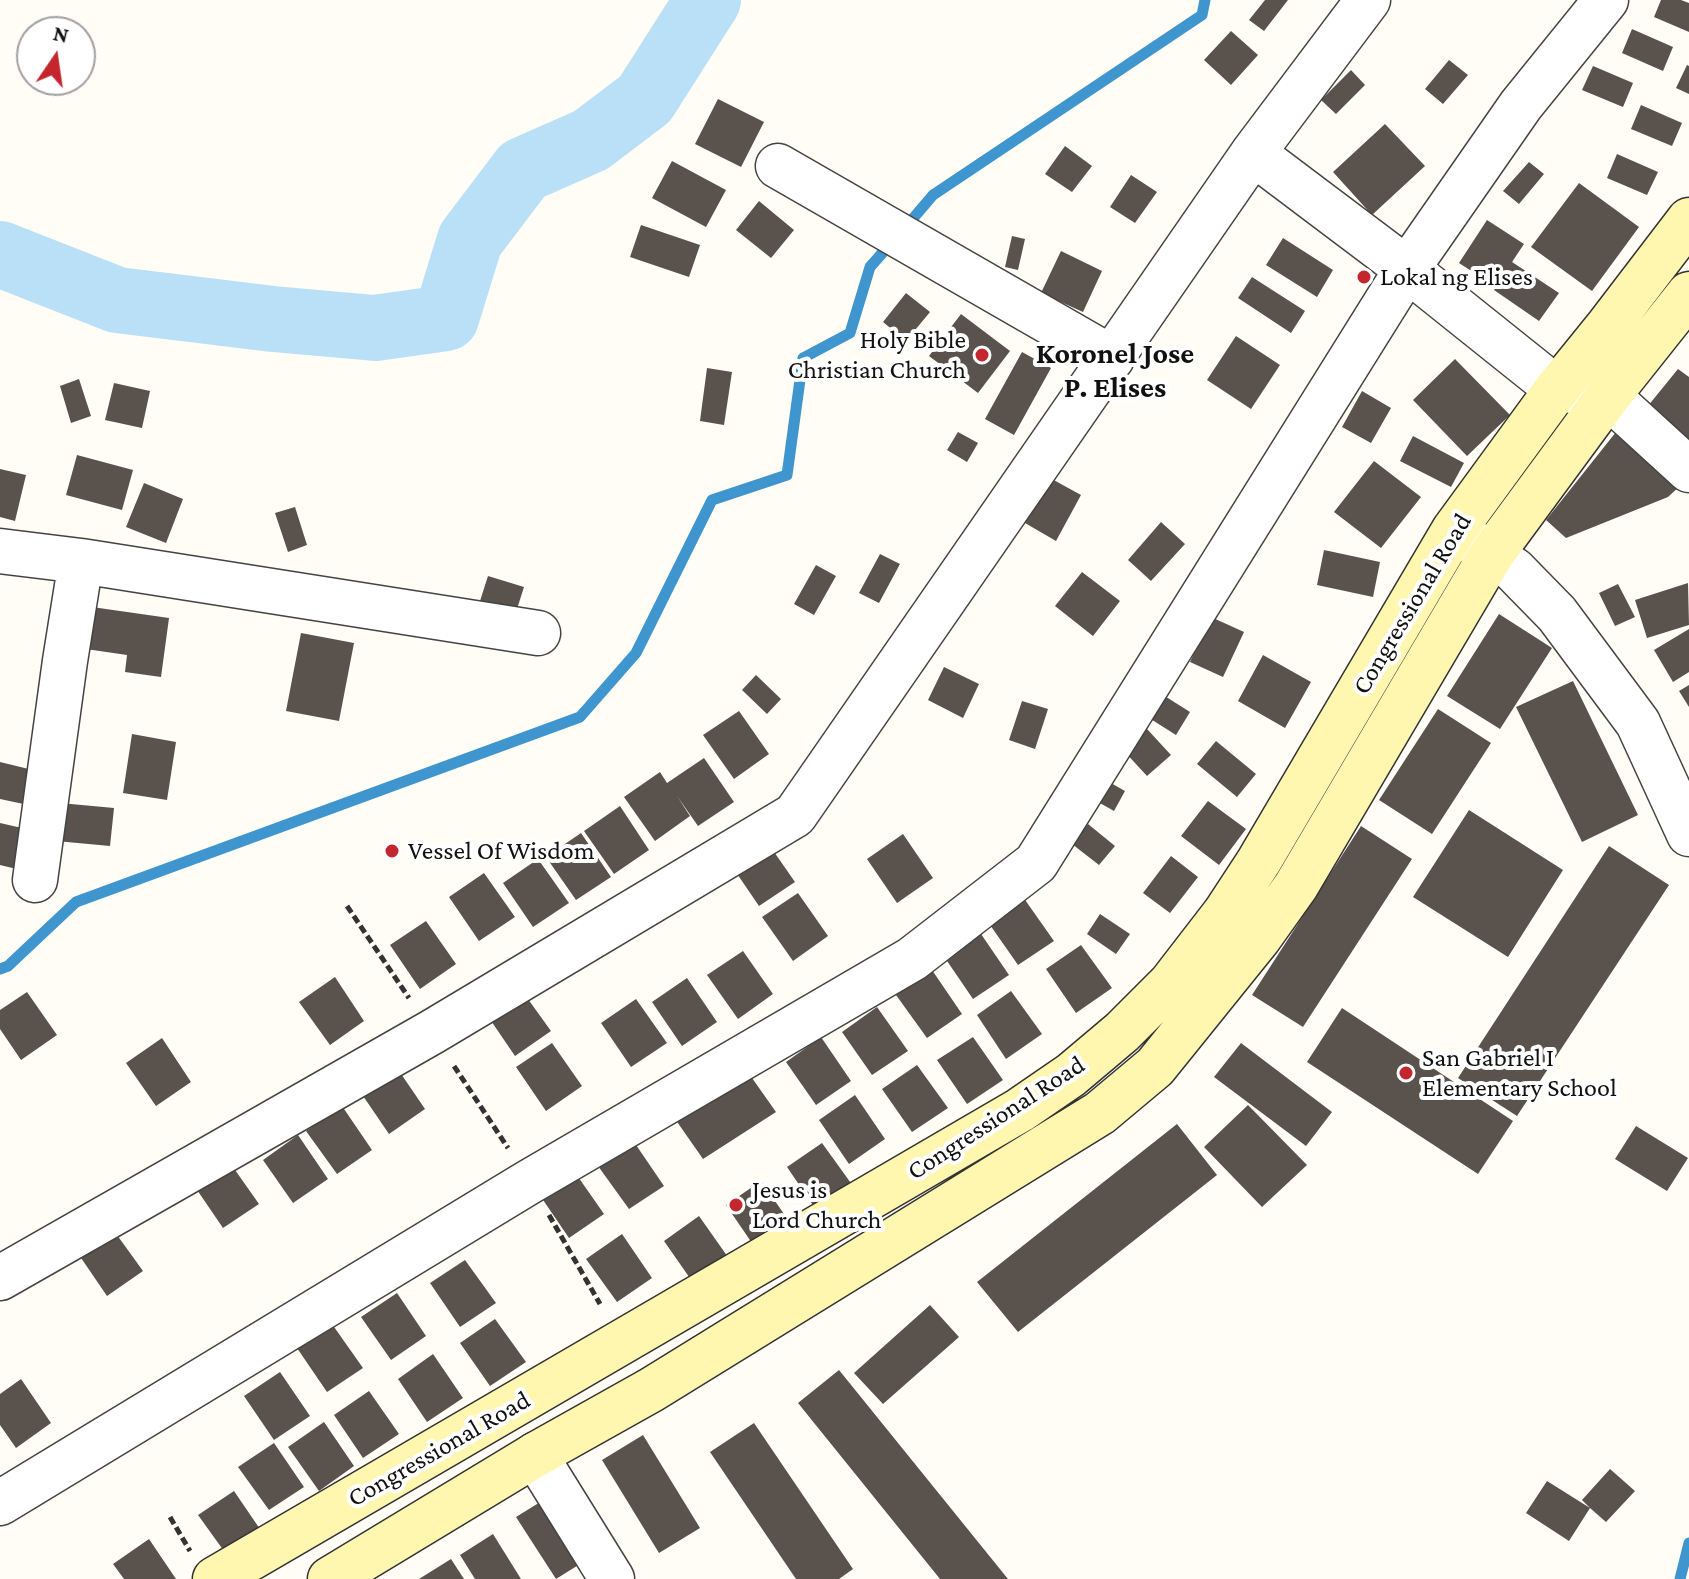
<!DOCTYPE html>
<html>
<head>
<meta charset="utf-8">
<style>
  body { margin:0 }
  #map { position:relative; width:1689px; height:1579px; overflow:hidden; background:#fffdf5; font-family:"Crimson Pro",serif }
  canvas { display:block }
  .north { position:absolute; left:16px; top:16px; width:80px; height:80px; box-sizing:border-box; background:#fff; border:2px solid #a0a0a0; border-radius:50%; rotate:13deg; font-size:22px; font-weight:700; line-height:32px; text-align:center; color:#111 }
  .north::after { content:''; display:block; margin:auto; width:28px; height:36px; background:#c4262e; clip-path:polygon(50% 0,100% 100%,50% 72%,0 100%) }
</style>
</head>
<body>
<div id="map">
<canvas width="1689" height="1579"></canvas>
<div class="north">N</div>
</div>
<script>
const ctx = document.querySelector('canvas').getContext('2d');
ctx.lineJoin = 'round';
function strokePath(path, color, width, dash) { ctx.strokeStyle = color; ctx.lineWidth = width; ctx.lineCap = dash ? 'butt' : 'round'; ctx.setLineDash(dash || []); ctx.stroke(path); }
function fillPath(path, color) { ctx.fillStyle = color; ctx.fill(path, 'evenodd'); }
function label(font, color, halo, rows, align = 'center') {
  ctx.font = font + ' "Crimson Pro",serif'; ctx.lineWidth = 8; ctx.setLineDash([]); ctx.textBaseline = 'middle'; ctx.strokeStyle = halo; ctx.fillStyle = color; for (const [text, x, y, turn = 0] of rows) {
    ctx.save(); ctx.translate(x, y); ctx.rotate((+turn || 0) * Math.PI / 180); ctx.textAlign = isNaN(turn) ? turn : align; if (halo) ctx.strokeText(text, 0, 0); ctx.fillText(text, 0, 0); ctx.restore();
  }
}
strokePath(new Path2D(`
  M904,229L933,195L1202,15L1205,0
  M0,969L8,966L76,902L580,717L636,653L712,500L787,475L803,358L850,333L870,267L892,242
  M1680,1579L1689,1543`), '#3f96cf', 11);
strokePath(new Path2D(`
  M0,254L117,300L273,319L375,328L446,318L470,240L523,170L591,140L645,99L708,0`), '#b9e0f7', 66);
fillPath(new Path2D(`
  M1265,0H1288L1264,31L1249,20Z
  M1661,0H1681L1689,3V32L1654,17Z
  M1632,29L1673,47L1663,71L1622,53Z
  M1231,31L1258,55L1231,85L1204,60Z
  M1449,60L1468,75L1443,104L1425,89Z
  M1687,65L1689,66V94L1676,88Z
  M1593,66L1633,83L1623,107L1582,90Z
  M1351,70L1365,85L1336,114L1321,100Z
  M718,99L764,122L741,167L695,144Z
  M1641,105L1682,123L1672,146L1631,129Z
  M1385,124L1425,166L1372,215L1333,172Z
  M1065,146L1092,166L1072,192L1045,174Z
  M1617,154L1658,172L1647,195L1607,178Z
  M672,161L726,190L706,227L652,198Z
  M1529,162L1544,174L1519,204L1503,191Z
  M1131,175L1157,192L1135,223L1110,207Z
  M1579,183L1639,227L1592,291L1531,247Z
  M759,201L794,230L771,258L736,230Z
  M1487,220L1524,244L1512,262L1559,293L1539,321L1494,290L1496,287L1459,263Z
  M641,225L700,245L689,277L630,257Z
  M1012,236L1025,239L1018,270L1005,267Z
  M1283,238L1333,270L1317,297L1266,265Z
  M1061,251L1102,271L1083,312L1041,293Z
  M1252,277L1305,311L1291,333L1238,298Z
  M906,293L930,312L906,341L883,322Z
  M961,314L1010,351L978,393L929,356Z
  M1236,336L1280,365L1251,409L1207,380Z
  M1022,352L1051,368L1014,435L985,419Z
  M1455,359L1510,415L1467,456L1413,400Z
  M707,368L732,372L724,425L700,421Z
  M1678,369L1689,377V449L1643,412Z
  M79,379L91,416L71,423L60,386Z
  M114,383L150,391L142,428L105,420Z
  M1362,391L1391,408L1371,443L1342,427Z
  M1620,427L1681,485L1668,497L1566,538L1546,520Z
  M958,432L978,443L967,462L947,450Z
  M1413,436L1464,463L1451,487L1400,461Z
  M77,455L133,470L122,510L66,495Z
  M1374,461L1421,497L1381,548L1334,512Z
  M0,469L26,475L15,521L0,517Z
  M1050,478L1081,495L1056,541L1025,523Z
  M144,483L183,499L166,543L126,527Z
  M295,507L307,545L288,552L275,513Z
  M1161,522L1185,544L1151,581L1128,560Z
  M1324,550L1380,562L1373,597L1317,585Z
  M880,554L900,564L879,603L859,593Z
  M816,565L836,576L814,615L794,604Z
  M1082,572L1120,601L1093,636L1055,606Z
  M488,576L524,587L516,612L480,601Z
  M1688,583L1689,625L1647,638L1635,600Z
  M1618,584L1635,617L1615,626L1599,593Z
  M85,606L169,618L161,677L125,672L127,655L79,648Z
  M1499,614L1552,648L1500,729L1447,696Z
  M1211,617L1244,632L1223,677L1190,662Z
  M1689,629V672L1673,682L1654,650Z
  M301,633L354,643L339,721L286,711Z
  M1263,655L1311,682L1285,728L1238,701Z
  M944,667L979,684L963,718L928,700Z
  M756,675L781,699L767,714L742,690Z
  M1573,681L1638,815L1582,842L1516,707Z
  M1689,685V707L1679,691Z
  M1152,688L1190,712L1176,735L1138,711Z
  M1022,701L1048,709L1035,749L1009,740Z
  M1438,709L1491,743L1432,834L1379,800Z
  M739,711L769,754L734,779L703,735Z
  M1147,729L1171,755L1147,776L1123,750Z
  M132,734L176,742L167,800L123,793Z
  M1216,741L1256,774L1237,797L1197,764Z
  M704,758L734,802L698,826L677,796L690,816L655,841L624,797L660,772L667,783Z
  M0,762L41,772L33,806L0,799Z
  M1102,778L1125,791L1114,811L1091,798Z
  M1208,801L1246,829L1219,865L1181,836Z
  M60,803L114,808L110,846L56,841Z
  M620,806L649,850L614,874L584,831Z
  M1469,810L1563,870L1508,957L1413,897Z
  M0,823L35,831L25,871L0,865Z
  M1088,824L1115,846L1099,865L1072,844Z
  M1361,826L1412,859L1303,1027L1252,995Z
  M581,833L611,877L576,900L546,857Z
  M903,834L933,878L897,903L867,859Z
  M765,839L795,882L759,906L729,862Z
  M1609,846L1669,885L1517,1116L1458,1078Z
  M1171,856L1198,877L1170,913L1143,893Z
  M538,859L569,903L533,927L503,883Z
  M484,873L515,917L479,941L449,897Z
  M798,893L828,936L793,961L762,917Z
  M1023,897L1054,941L1018,965L988,922Z
  M1100,914L1130,934L1116,954L1087,934Z
  M426,921L456,964L420,989L390,945Z
  M979,931L1009,975L973,999L943,955Z
  M1081,945L1112,988L1076,1013L1046,969Z
  M743,951L773,994L738,1019L707,975Z
  M932,970L962,1014L927,1038L896,995Z
  M335,977L364,1021L330,1045L299,1002Z
  M687,978L717,1022L682,1046L652,1002Z
  M520,988L551,1031L515,1056L485,1012Z
  M1011,991L1042,1034L1006,1059L977,1015Z
  M27,992L57,1035L21,1060L0,1029V1010Z
  M636,999L667,1043L631,1067L601,1023Z
  M877,1007L908,1051L872,1075L842,1032Z
  M1342,1008L1513,1121L1478,1174L1307,1062Z
  M821,1037L851,1081L816,1105L786,1062Z
  M973,1037L1003,1080L967,1104L937,1060Z
  M162,1038L191,1082L156,1106L126,1063Z
  M552,1043L582,1086L546,1111L516,1067Z
  M1241,1043L1332,1112L1306,1146L1214,1077Z
  M395,1065L425,1109L389,1134L359,1090Z
  M917,1065L948,1108L912,1132L882,1089Z
  M745,1068L776,1112L703,1159L673,1116Z
  M855,1095L885,1139L849,1164L819,1120Z
  M1248,1105L1307,1165L1262,1207L1204,1147Z
  M342,1106L372,1150L337,1174L306,1131Z
  M1177,1124L1217,1175L1018,1332L977,1282Z
  M1636,1126L1688,1158L1667,1191L1615,1159Z
  M298,1135L328,1179L293,1203L263,1160Z
  M634,1142L664,1186L629,1209L598,1166Z
  M822,1143L853,1186L817,1211L787,1167Z
  M228,1160L259,1204L223,1228L193,1184Z
  M574,1171L604,1214L569,1238L539,1194Z
  M761,1181L791,1224L756,1249L726,1205Z
  M699,1216L730,1260L694,1284L664,1241Z
  M112,1228L143,1271L107,1296L77,1252Z
  M622,1234L652,1278L617,1302L586,1259Z
  M465,1260L496,1303L460,1327L430,1283Z
  M397,1293L426,1336L391,1360L361,1317Z
  M930,1305L959,1337L883,1404L854,1373Z
  M495,1319L526,1362L490,1386L460,1343Z
  M332,1324L363,1368L327,1392L297,1348Z
  M433,1354L463,1398L427,1422L398,1379Z
  M839,1370L1008,1579H940L798,1403Z
  M280,1372L310,1416L274,1440L244,1396Z
  M21,1379L51,1423L16,1448L0,1425V1394Z
  M369,1391L399,1434L363,1458L334,1415Z
  M324,1422L354,1466L319,1491L288,1447Z
  M754,1423L853,1569L839,1579H796L710,1452Z
  M643,1435L700,1528L659,1553L602,1460Z
  M274,1443L304,1487L269,1510L238,1467Z
  M1610,1469L1635,1491L1606,1522L1590,1508L1569,1541L1526,1513L1547,1481L1590,1508L1582,1500Z
  M234,1491L264,1535L229,1558L198,1515Z
  M550,1496L588,1559L556,1579L516,1517Z
  M493,1534L521,1579H475L460,1555Z
  M149,1539L176,1579H124L113,1564Z
  M451,1559L464,1579H419Z`), '#5a524d');
const street = new Path2D(`
  M1253,153L1407,269L1557,389L1608,396L1689,470
  M778,166L1112,358
  M1459,533L1514,570L1557,614L1638,723L1689,834
  M0,551L81,561L538,633
  M35,880L65,661L81,561
  M0,1278L432,1032L795,815L1253,153L1368,0
  M535,1455L612,1579
  M0,1503L529,1182L912,959L1036,863L1407,269L1521,105L1606,0`);
const secondary = new Path2D(`
  M215,1579L1020,1110L1071,1075L1122,1032L1171,983L1225,913L1259,861L1454,530L1557,389L1608,326L1689,220
  M330,1579L535,1455L651,1390L1100,1113L1155,1067L1259,938L1296,886L1491,555L1608,396L1689,294`);
strokePath(street, '#444', 47);
strokePath(secondary, '#333', 47);
strokePath(new Path2D(`
  M347,906L409,998
  M454,1066L508,1148
  M549,1215L600,1304
  M170,1517L190,1551`), '#333', 5, [8, 4]);
strokePath(street, '#fff', 44);
strokePath(secondary, '#fff6b0', 44);
for (const [x, y, r, color] of [
  [1364,277,8,"#c4262e"],
  [982,355,8,"#c4262e"],
  [392,851,8,"#c4262e"],
  [1406,1073,8,"#c4262e"],
  [736,1205,8,"#c4262e"]
]) { const dot = new Path2D(); dot.arc(x, y, r, 0, 2 * Math.PI); ctx.fillStyle = color; ctx.fill(dot); strokePath(dot, '#fff', 3); }
label('26px', '#111', '#fff', [
  ["Lokal ng Elises",1380,277],
  ["Holy Bible",966,340,"right"],
  ["Christian Church",966,370,"right"],
  ["Vessel Of Wisdom",408,851],
  ["San Gabriel I",1422,1058],
  ["Elementary School",1422,1088],
  ["Jesus is",752,1190],
  ["Lord Church",752,1220]
], 'left');
label('26px', '#111', '#fff', [
  ["Congressional Road",1412,604,-59],
  ["Congressional Road",996,1118,-33],
  ["Congressional Road",439,1449,-30]
]);
label('bold 30px', '#111', '#fff', [
  ["Koronel Jose",1115,354],
  ["P. Elises",1115,388]
]);
</script>
</body>
</html>
